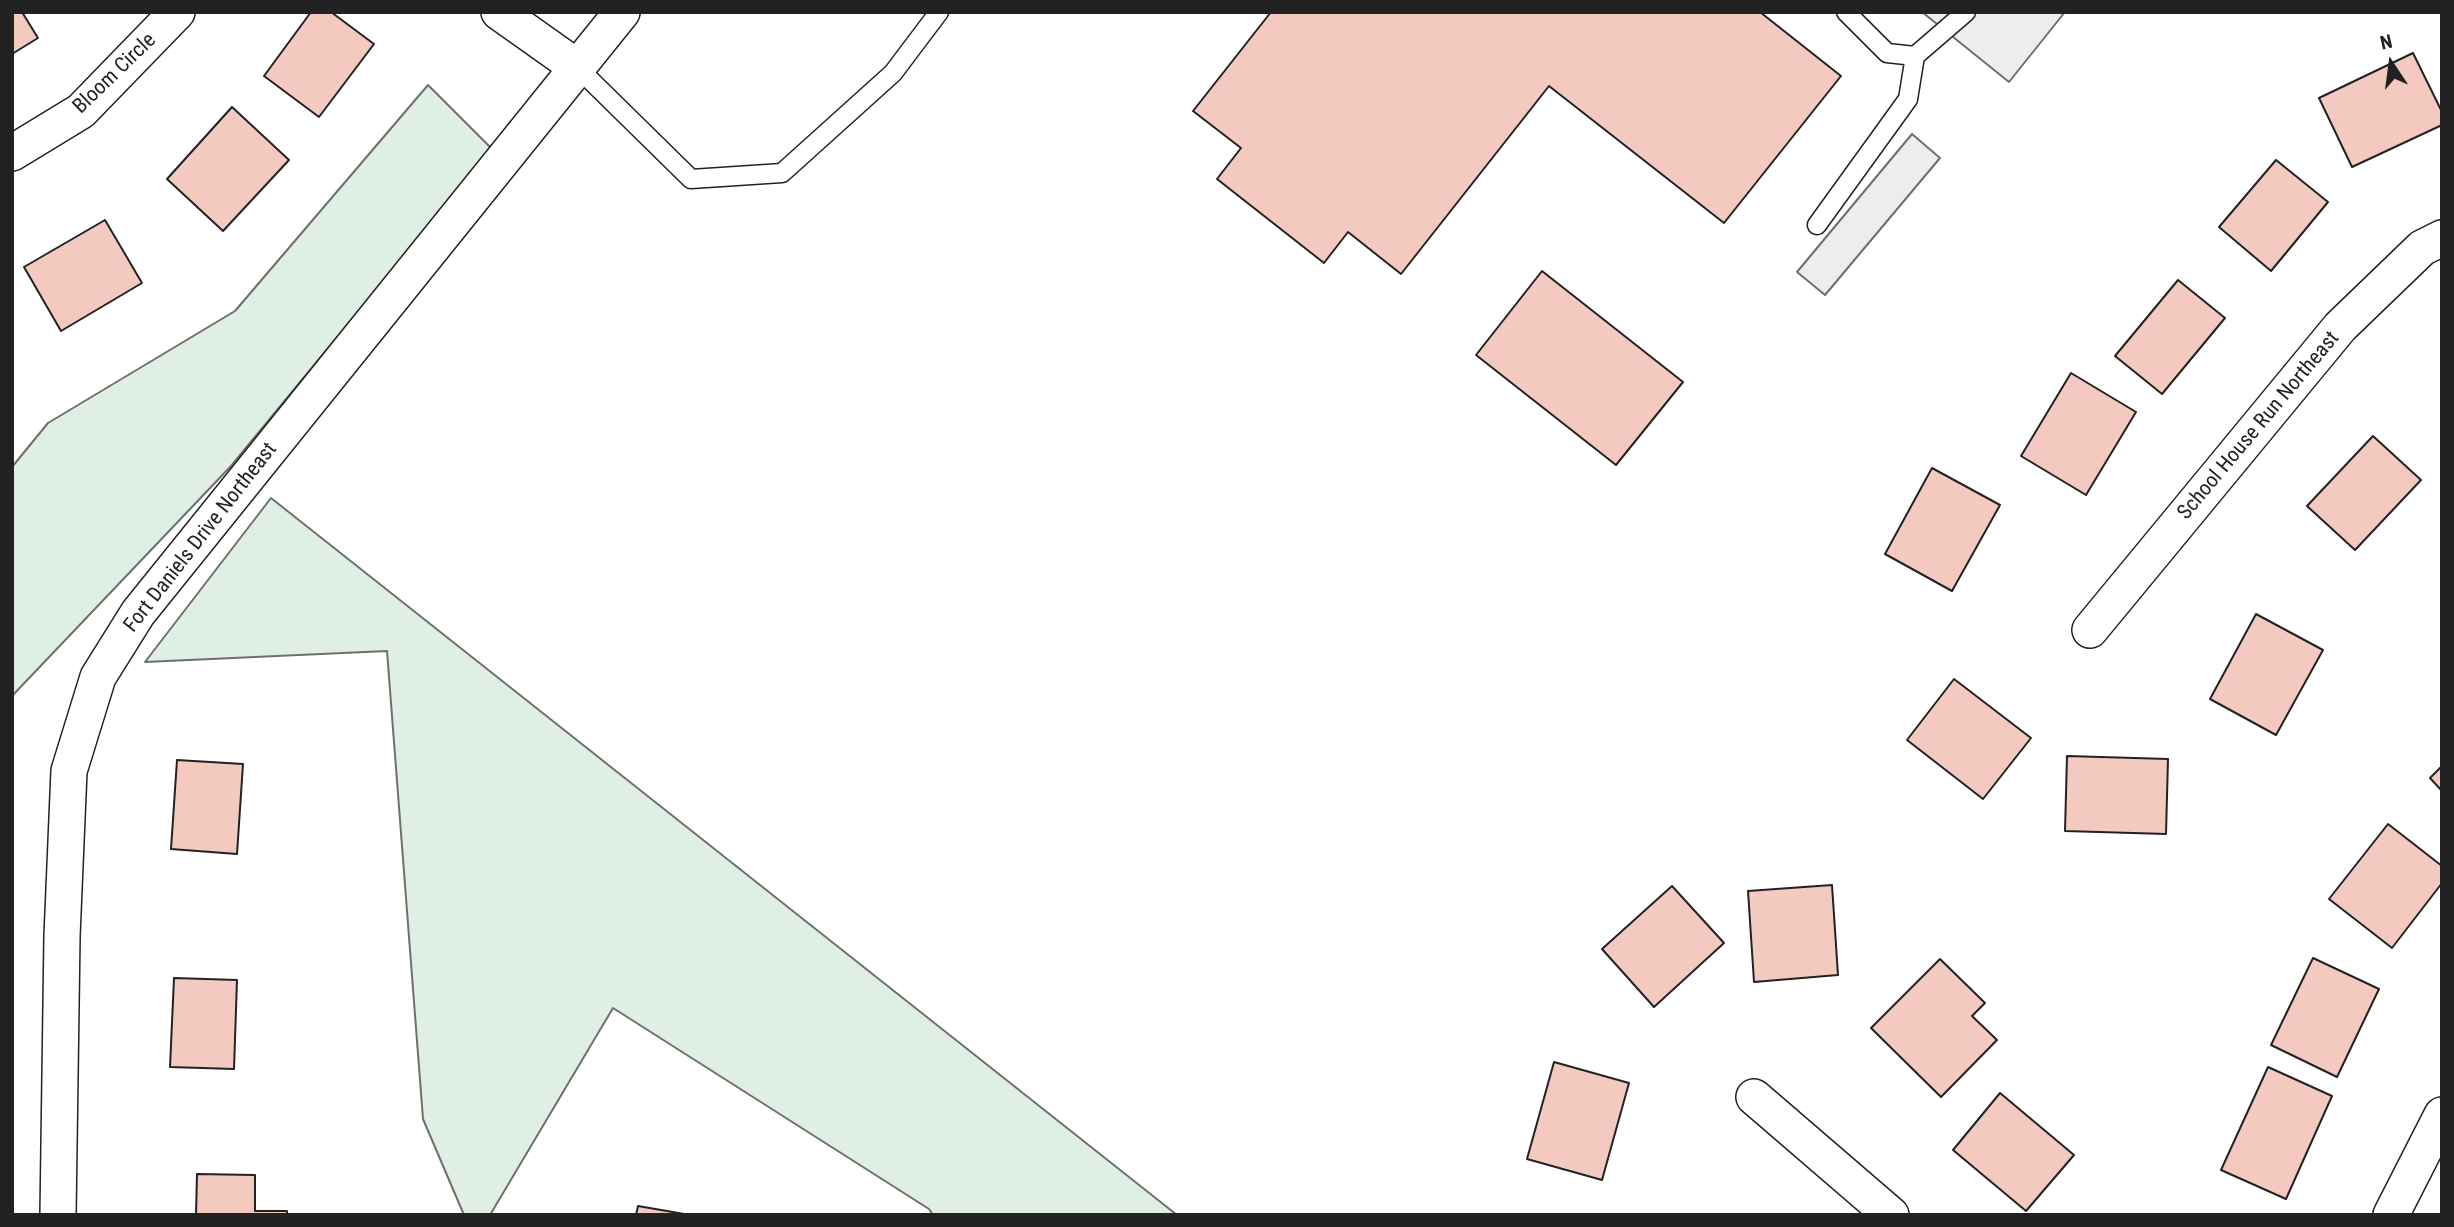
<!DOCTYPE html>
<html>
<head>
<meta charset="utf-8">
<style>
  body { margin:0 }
  #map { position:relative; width:2454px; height:1227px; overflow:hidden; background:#fff; font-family:"Roboto Condensed",sans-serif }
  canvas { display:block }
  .frame { position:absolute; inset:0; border:14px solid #222; pointer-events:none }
  .north { position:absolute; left:2356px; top:28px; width:70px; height:70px; -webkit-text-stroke:5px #fff; paint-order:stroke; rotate:347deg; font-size:19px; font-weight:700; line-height:28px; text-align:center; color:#222 }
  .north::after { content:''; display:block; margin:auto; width:24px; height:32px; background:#222; clip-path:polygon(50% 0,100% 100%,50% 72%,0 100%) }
</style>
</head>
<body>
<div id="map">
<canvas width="2454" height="1227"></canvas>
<div class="frame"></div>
<div class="north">N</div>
</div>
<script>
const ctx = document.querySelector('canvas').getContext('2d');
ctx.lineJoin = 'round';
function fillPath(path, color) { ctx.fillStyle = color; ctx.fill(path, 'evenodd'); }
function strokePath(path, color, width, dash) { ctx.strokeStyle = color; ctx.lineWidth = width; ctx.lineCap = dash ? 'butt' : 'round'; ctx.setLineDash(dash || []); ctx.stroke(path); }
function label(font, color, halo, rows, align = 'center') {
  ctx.font = font + ' "Roboto Condensed",sans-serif'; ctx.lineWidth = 5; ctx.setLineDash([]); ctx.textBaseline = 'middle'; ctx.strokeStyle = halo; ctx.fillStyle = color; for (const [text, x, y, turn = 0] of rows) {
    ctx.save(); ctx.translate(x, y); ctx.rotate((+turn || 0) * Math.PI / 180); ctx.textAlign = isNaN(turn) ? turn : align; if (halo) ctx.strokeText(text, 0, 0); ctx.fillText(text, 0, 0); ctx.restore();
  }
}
const green = new Path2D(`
  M428,85L492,149L231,466L12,696V467L48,423L235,311Z
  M271,498L1177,1215H933L929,1209L613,1008L490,1215H464L423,1119L387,651L145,662Z`);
fillPath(green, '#e0efe3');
strokePath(green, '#6f6f6f', 2);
const parking = new Path2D(`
  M1922,12H2065L2009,82Z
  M1912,134L1940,158L1825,295L1797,272Z`);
fillPath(parking, '#ededed');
strokePath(parking, '#6f6f6f', 2);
const building = new Path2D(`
  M12,12H22L38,38L12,54Z
  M311,12H331L374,44L319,117L264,76Z
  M1271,12H1760L1841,76L1724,223L1549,86L1401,274L1348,232L1324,263L1217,179L1241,148L1193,111Z
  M2413,53L2442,112V125L2352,167L2319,98Z
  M232,107L289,160L223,231L167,179Z
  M2276,160L2328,202L2271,271L2219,227Z
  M105,220L142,283L61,331L24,267Z
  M1542,271L1683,382L1616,465L1476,355Z
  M2178,280L2225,318L2162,394L2115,356Z
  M2071,373L2136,412L2086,495L2021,456Z
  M2373,436L2421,480L2355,550L2307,506Z
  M1932,468L2000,505L1952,591L1885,554Z
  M2256,614L2323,650L2276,735L2210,699Z
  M1954,679L2031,738L1983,799L1907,740Z
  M2067,756L2168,759L2166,834L2065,831Z
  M177,760L243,764L237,854L171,849Z
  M2442,766V791L2430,778Z
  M2388,824L2442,866V883L2392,948L2329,899Z
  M1832,885L1838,975L1754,982L1748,891Z
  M1672,886L1724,943L1654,1007L1602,949Z
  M2313,958L2379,989L2337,1077L2271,1045Z
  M1940,959L1985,1003L1972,1016L1997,1040L1941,1097L1871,1028Z
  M174,978L237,980L234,1069L170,1067Z
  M1554,1062L1629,1083L1602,1180L1527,1159Z
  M2268,1067L2332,1096L2286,1199L2221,1170Z
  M2000,1093L2074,1155L2026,1211L1953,1150Z
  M197,1174L255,1175V1211H287V1215H196Z
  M638,1206L690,1215H636Z`);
fillPath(building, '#f3c9c0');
strokePath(building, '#222', 2);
const lane = new Path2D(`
  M1846,12L1887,53L1915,56
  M578,68L691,179L782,173L893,73L939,12
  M1817,225L1908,99L1915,56L1966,12`);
const street = new Path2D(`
  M499,12L578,68
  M12,153L81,111L177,12
  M2090,630L2340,327L2422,248L2442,238
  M1754,1097L1891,1215
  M58,1215L62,936L69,771L98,677L138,613L622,12
  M2391,1215L2442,1115`);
strokePath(lane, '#222', 21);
strokePath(street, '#222', 38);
strokePath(lane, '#fff', 18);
strokePath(street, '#fff', 35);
label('21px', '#222', '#fff', [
  ["Bloom Circle",115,74,-44],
  ["School House Run Northeast",2259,426,-50],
  ["Fort Daniels Drive Northeast",201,538,-52]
]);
</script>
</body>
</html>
